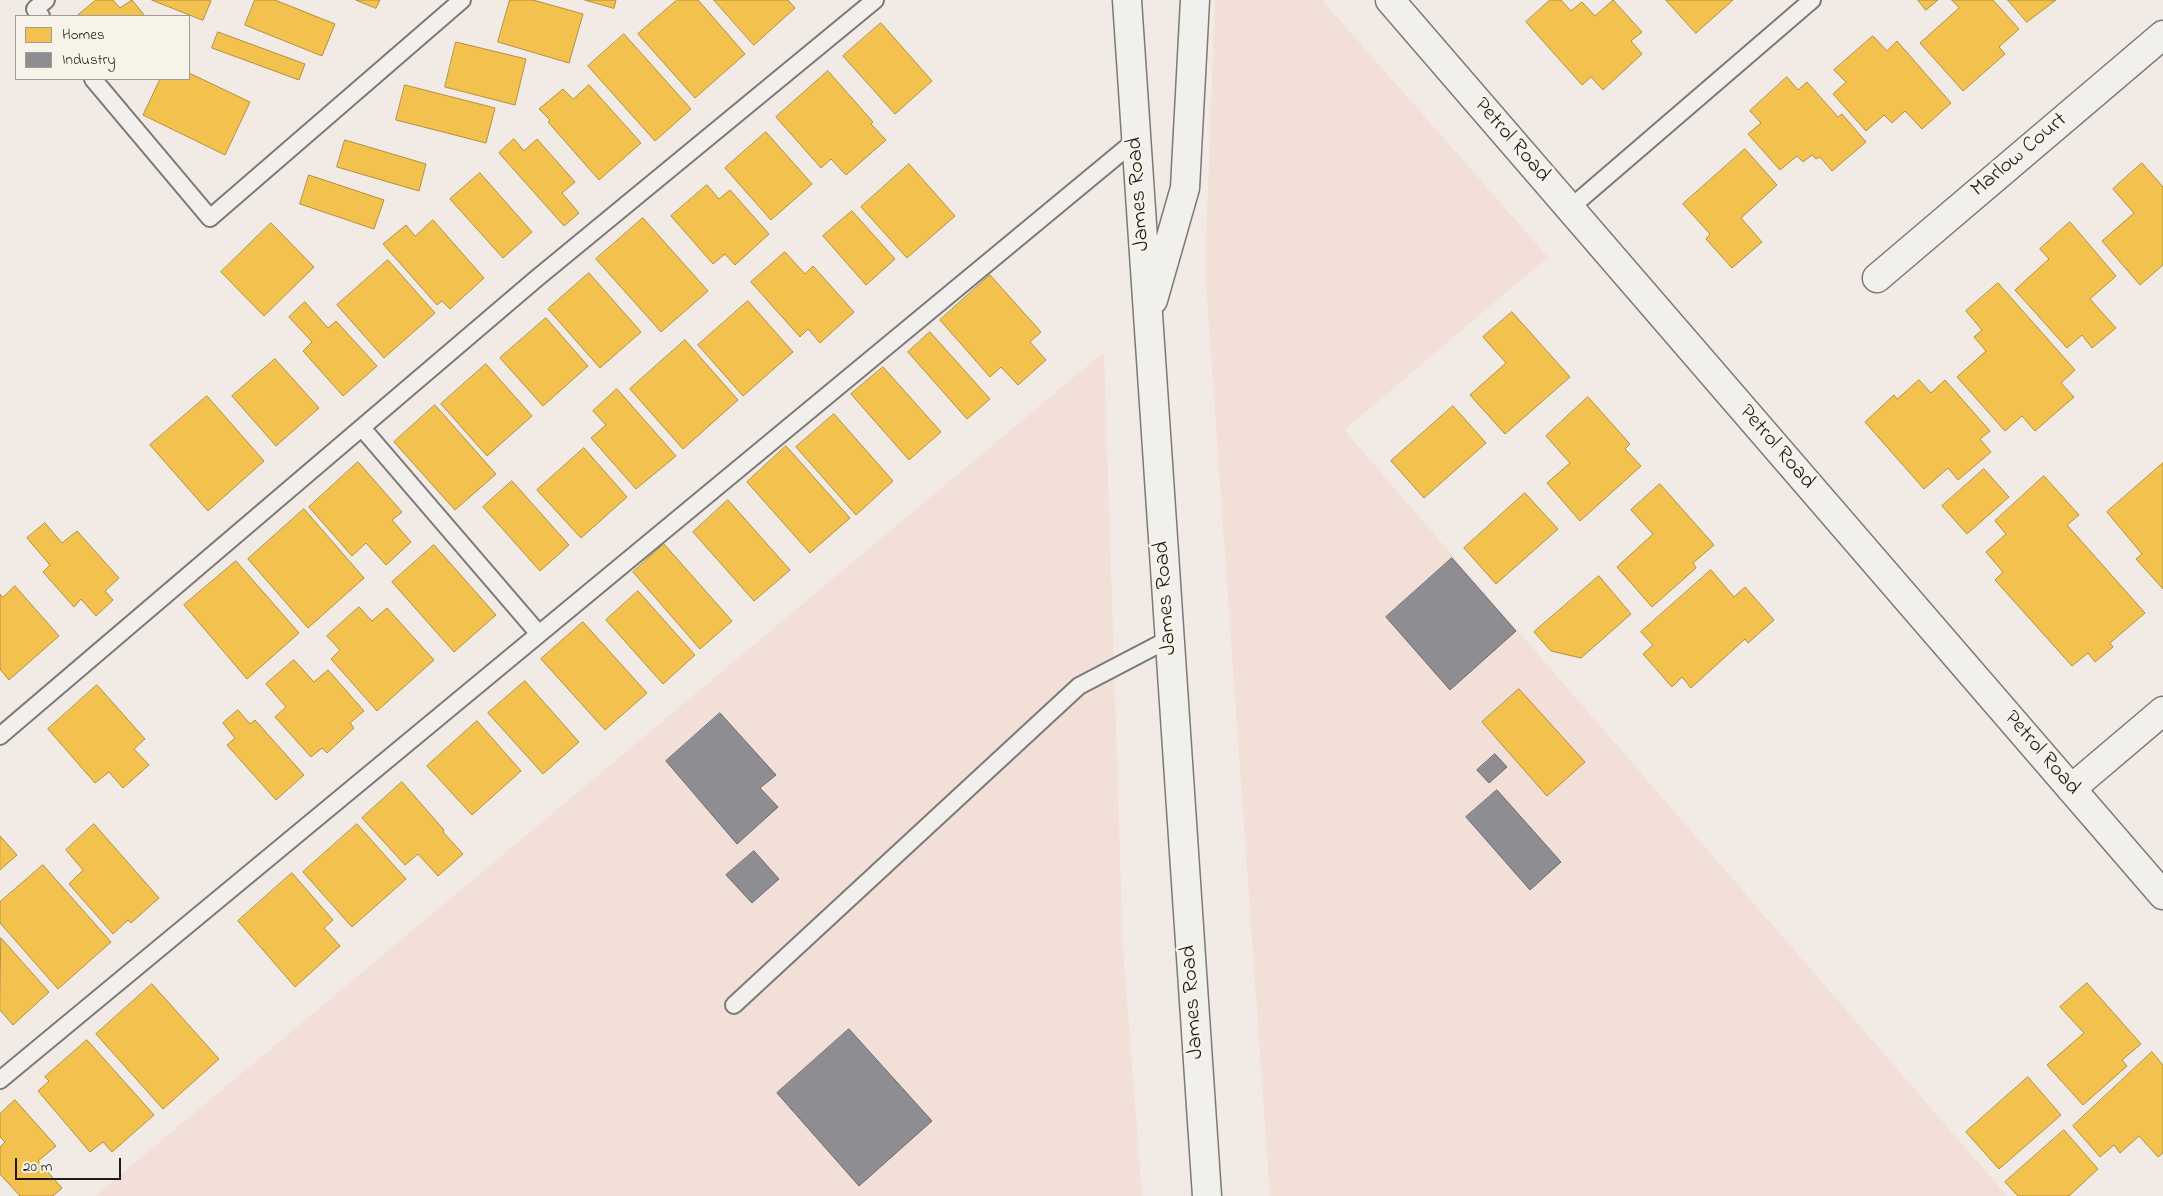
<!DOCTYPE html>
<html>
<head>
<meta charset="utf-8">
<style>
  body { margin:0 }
  #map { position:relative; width:2163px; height:1196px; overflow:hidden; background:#f2eae5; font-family:"Indie Flower",sans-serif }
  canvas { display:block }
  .legend { position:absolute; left:15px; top:15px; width:175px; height:65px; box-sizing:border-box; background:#f7f3e8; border:1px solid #9f9d96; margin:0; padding:6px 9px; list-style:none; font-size:15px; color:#1c1c1c }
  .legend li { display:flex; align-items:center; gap:10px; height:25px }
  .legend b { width:25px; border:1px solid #9f9d96 }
  .scale { position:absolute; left:15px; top:1158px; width:106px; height:22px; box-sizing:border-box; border:2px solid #1c1c1c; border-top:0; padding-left:6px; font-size:15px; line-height:18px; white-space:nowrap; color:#1c1c1c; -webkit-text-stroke:4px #f7f3e8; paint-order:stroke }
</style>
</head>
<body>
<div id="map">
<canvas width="2163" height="1196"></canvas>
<ul class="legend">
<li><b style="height:14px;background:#f2c14e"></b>Homes</li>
<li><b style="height:14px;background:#8d8d92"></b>Industry</li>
</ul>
<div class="scale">20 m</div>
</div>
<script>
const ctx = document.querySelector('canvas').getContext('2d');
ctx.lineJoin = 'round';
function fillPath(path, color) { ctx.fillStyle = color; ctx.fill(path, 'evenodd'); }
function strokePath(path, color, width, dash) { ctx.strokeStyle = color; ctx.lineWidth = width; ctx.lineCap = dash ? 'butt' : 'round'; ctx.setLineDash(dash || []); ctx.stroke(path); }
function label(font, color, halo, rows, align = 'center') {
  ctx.font = font + ' "Indie Flower",sans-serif'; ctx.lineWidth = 5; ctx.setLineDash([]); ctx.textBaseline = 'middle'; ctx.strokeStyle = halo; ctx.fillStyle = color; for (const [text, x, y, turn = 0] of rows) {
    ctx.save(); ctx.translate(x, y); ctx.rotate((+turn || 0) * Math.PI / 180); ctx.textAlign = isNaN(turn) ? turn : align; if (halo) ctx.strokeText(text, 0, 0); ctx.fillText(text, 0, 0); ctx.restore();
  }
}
fillPath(new Path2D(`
  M1215,0H1322L1548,257L1344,430L2007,1196H1270L1205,269Z
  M1104,352L1123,949L1142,1196H95Z`), '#f2dfd8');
const homes = new Path2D(`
  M96,0H113L120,8L132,0L145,16H77Z
  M152,0H209L211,1L203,20Z
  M255,0H275L335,24L322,56L245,25Z
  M356,0H380L376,8Z
  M510,0H533L583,14L569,63L498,42Z
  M585,0H616L614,8Z
  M677,0H698L745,54L695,98L638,34Z
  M714,0H788L795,8L754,45Z
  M1550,0H1561L1571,11L1582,2L1595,16L1613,0L1642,32L1631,41L1642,54L1603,90L1591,77L1582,85L1526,22Z
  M1666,0H1733L1696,33Z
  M1918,0H1938L1926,10Z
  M1952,0H1993L2019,29L1999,47L2005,54L1963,91L1920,43L1959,8Z
  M2008,0H2056L2027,22Z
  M881,23L932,81L895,114L843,56Z
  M218,32L305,64L299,80L212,48Z
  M624,34L691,109L655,141L588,66Z
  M1873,36L1887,51L1897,41L1951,103L1922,129L1905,111L1892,123L1884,115L1866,131L1833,94L1846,82L1834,70Z
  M456,42L526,59L515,105L445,87Z
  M828,71L873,122L871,124L886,140L846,175L831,159L821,168L776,117Z
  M189,73L250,102L225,155L143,115L160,79H189Z
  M1787,77L1798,90L1807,82L1838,117L1842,114L1866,142L1832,171L1820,157L1816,159L1812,155L1803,162L1797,156L1780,170L1748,134L1761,123L1750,111Z
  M405,85L495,108L486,143L396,120Z
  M589,85L641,143L599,180L548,122L550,120L539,109L563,89L573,99Z
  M766,132L812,184L771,220L725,168Z
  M514,139L524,151L537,139L575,182L562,193L579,213L564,226L499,153Z
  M345,140L426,164L419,191L337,167Z
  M1745,149L1777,185L1741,218L1762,242L1732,268L1706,239L1710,234L1683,204Z
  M2142,163L2163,187V265L2140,285L2102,241L2134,213L2113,189Z
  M909,164L955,216L907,258L861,207Z
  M480,173L532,232L503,258L450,199Z
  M309,175L384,200L374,229L300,204Z
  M707,185L719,199L730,190L769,234L735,265L725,254L713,264L671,216Z
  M852,211L895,259L866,285L823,236Z
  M643,218L708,291L661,332L596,259Z
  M433,220L484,278L450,309L442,301L437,305L383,244L406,225L415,236Z
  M2070,222L2116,276L2090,299L2116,328L2092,348L2082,335L2067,348L2015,290L2049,259L2040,249Z
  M271,223L314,267L264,316L221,272Z
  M785,252L805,274L813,266L854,312L820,343L808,329L800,337L751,282Z
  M388,260L435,313L384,358L337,305Z
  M589,273L641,332L600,368L548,309Z
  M990,275L1041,332L1030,342L1046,360L1018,385L1001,367L990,377L940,320Z
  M1998,283L2075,370L2061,383L2074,397L2035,431L2022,416L2005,431L1957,377L1986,351L1974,337L1982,330L1966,311Z
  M748,301L793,352L743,396L698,345Z
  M305,302L328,328L336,321L377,366L343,396L303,351L312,342L289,317Z
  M1512,312L1570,377L1505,434L1470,395L1506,363L1483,337Z
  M546,318L588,366L543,406L500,358Z
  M930,332L990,399L967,419L908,352Z
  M685,340L738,400L683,449L630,389Z
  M275,359L319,408L276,446L232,396Z
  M486,364L532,416L487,456L441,404Z
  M883,367L941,432L909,460L851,394Z
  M1919,380L1931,393L1945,380L1990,431L1980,439L1991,452L1958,480L1948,468L1924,489L1865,422L1894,395L1897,399Z
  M617,389L676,456L636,489L591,438L606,425L593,411Z
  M207,396L264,461L208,511L150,445Z
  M1588,397L1630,444L1625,449L1641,466L1580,521L1547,483L1570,463L1546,436Z
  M435,405L496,474L455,510L394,442Z
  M1453,406L1486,443L1424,498L1391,461Z
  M834,414L893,481L856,515L796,447Z
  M786,446L850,518L810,553L747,482Z
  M584,448L627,497L581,538L537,490Z
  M358,462L402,512L392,520L411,542L386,565L366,543L352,556L309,507Z
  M2163,463V589L2136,559L2142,554L2107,512Z
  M1984,469L2009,497L1967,534L1942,506Z
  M2044,476L2079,515L2067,525L2145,613L2110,643L2113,647L2095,662L2088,653L2072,666L1995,580L2003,572L1986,552L2006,534L1995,521Z
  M512,481L569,545L540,571L483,507Z
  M1660,484L1714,545L1693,563L1696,568L1652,607L1617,567L1653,534L1631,510Z
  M1525,493L1558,529L1496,584L1464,548Z
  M728,500L790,570L754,601L693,532Z
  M304,509L364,578L308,628L248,559Z
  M45,523L62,543L77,531L119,578L105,591L113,600L96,616L81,599L74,607L43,572L50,565L27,538Z
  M664,544L732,621L700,649L633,572Z
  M434,545L496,615L454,652L392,582Z
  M236,561L299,633L247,679L184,605Z
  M1711,570L1734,597L1745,587L1774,620L1748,643L1745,639L1691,688L1682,677L1672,687L1643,654L1653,645L1641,632Z
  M1599,576L1631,614L1581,658L1551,651L1534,632Z
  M15,586L59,636L9,680L0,669V594L3,597Z
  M638,591L695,655L663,684L606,620Z
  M359,607L372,621L387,608L434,660L377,711L331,659L340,650L327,636Z
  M583,622L647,693L605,730L541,659Z
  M294,660L314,682L328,670L364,711L350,723L354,728L327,753L322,748L311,757L275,717L286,707L266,684Z
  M525,681L579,742L543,774L488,713Z
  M97,685L145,739L134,749L149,765L123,788L109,772L95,783L48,729Z
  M1519,689L1585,762L1547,796L1482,722Z
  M238,710L250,724L255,720L304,775L276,800L227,745L235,738L223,723Z
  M477,721L521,771L472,815L427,766Z
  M402,782L444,830L443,832L463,854L438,876L418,854L405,865L362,818Z
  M94,824L159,898L131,923L128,920L113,934L69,884L83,870L66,850Z
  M357,824L406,879L352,927L303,872Z
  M0,836L17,855L0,870Z
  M43,865L111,942L58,989L0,923V902Z
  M292,873L333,920L324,928L340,946L295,987L238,921Z
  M1,938L49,992L13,1025L0,1010Z
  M2087,983L2141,1044L2122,1060L2127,1066L2083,1105L2047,1065L2084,1033L2060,1007Z
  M152,984L219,1059L163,1109L96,1034Z
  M87,1040L154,1115L112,1152L103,1142L90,1152L38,1091L49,1081L45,1077Z
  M2152,1052L2163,1065V1153L2158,1157L2139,1136L2120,1153L2114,1145L2100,1157L2073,1126Z
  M2028,1077L2061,1115L1999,1169L1966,1132Z
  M15,1100L56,1146L38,1161L62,1188L53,1196H20L0,1174V1147L5,1142L0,1137V1114Z
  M2064,1130L2098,1169L2069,1196H2018L2005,1182Z`);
fillPath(homes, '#f2c14e');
strokePath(homes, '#b2903f', 1);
const industry = new Path2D(`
  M1452,558L1516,631L1450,690L1386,617Z
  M720,713L776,775L760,788L778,807L737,844L666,761Z
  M1495,754L1507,767L1489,783L1477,770Z
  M1497,790L1561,862L1530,890L1466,817Z
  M754,851L779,879L752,903L726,875Z
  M849,1029L932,1121L859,1186L777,1093Z`);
fillPath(industry, '#8d8d92');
strokePath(industry, '#6b6b6f', 1);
const service = new Path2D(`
  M41,16L35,9L46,0
  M93,79L210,218L462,0
  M1569,209L1812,0
  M362,428L539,634
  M0,736L536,279L875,0
  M734,1005L1079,686L1169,639
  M0,1080L1136,140`);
const minor = new Path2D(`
  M1390,0L2163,895
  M1877,278L2163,35
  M2071,789L2163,711`);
const secondary = new Path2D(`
  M1127,0L1207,1196
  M1153,300L1185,188L1195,0`);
strokePath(service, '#7c7976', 20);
strokePath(minor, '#7c7976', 31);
strokePath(secondary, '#7c7976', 31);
strokePath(service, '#f2f0ec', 16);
strokePath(minor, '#f2f0ec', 28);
strokePath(secondary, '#f2f0ec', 28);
label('22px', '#1c1c1c', '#f7f3e8', [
  ["Petrol Road",1511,141,49],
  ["Marlow Court",2020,156,-40],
  ["James Road",1140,194,-94],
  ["Petrol Road",1776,448,49],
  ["James Road",1167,598,-94],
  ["Petrol Road",2041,754,49],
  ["James Road",1194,1002,-94]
]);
</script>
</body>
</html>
